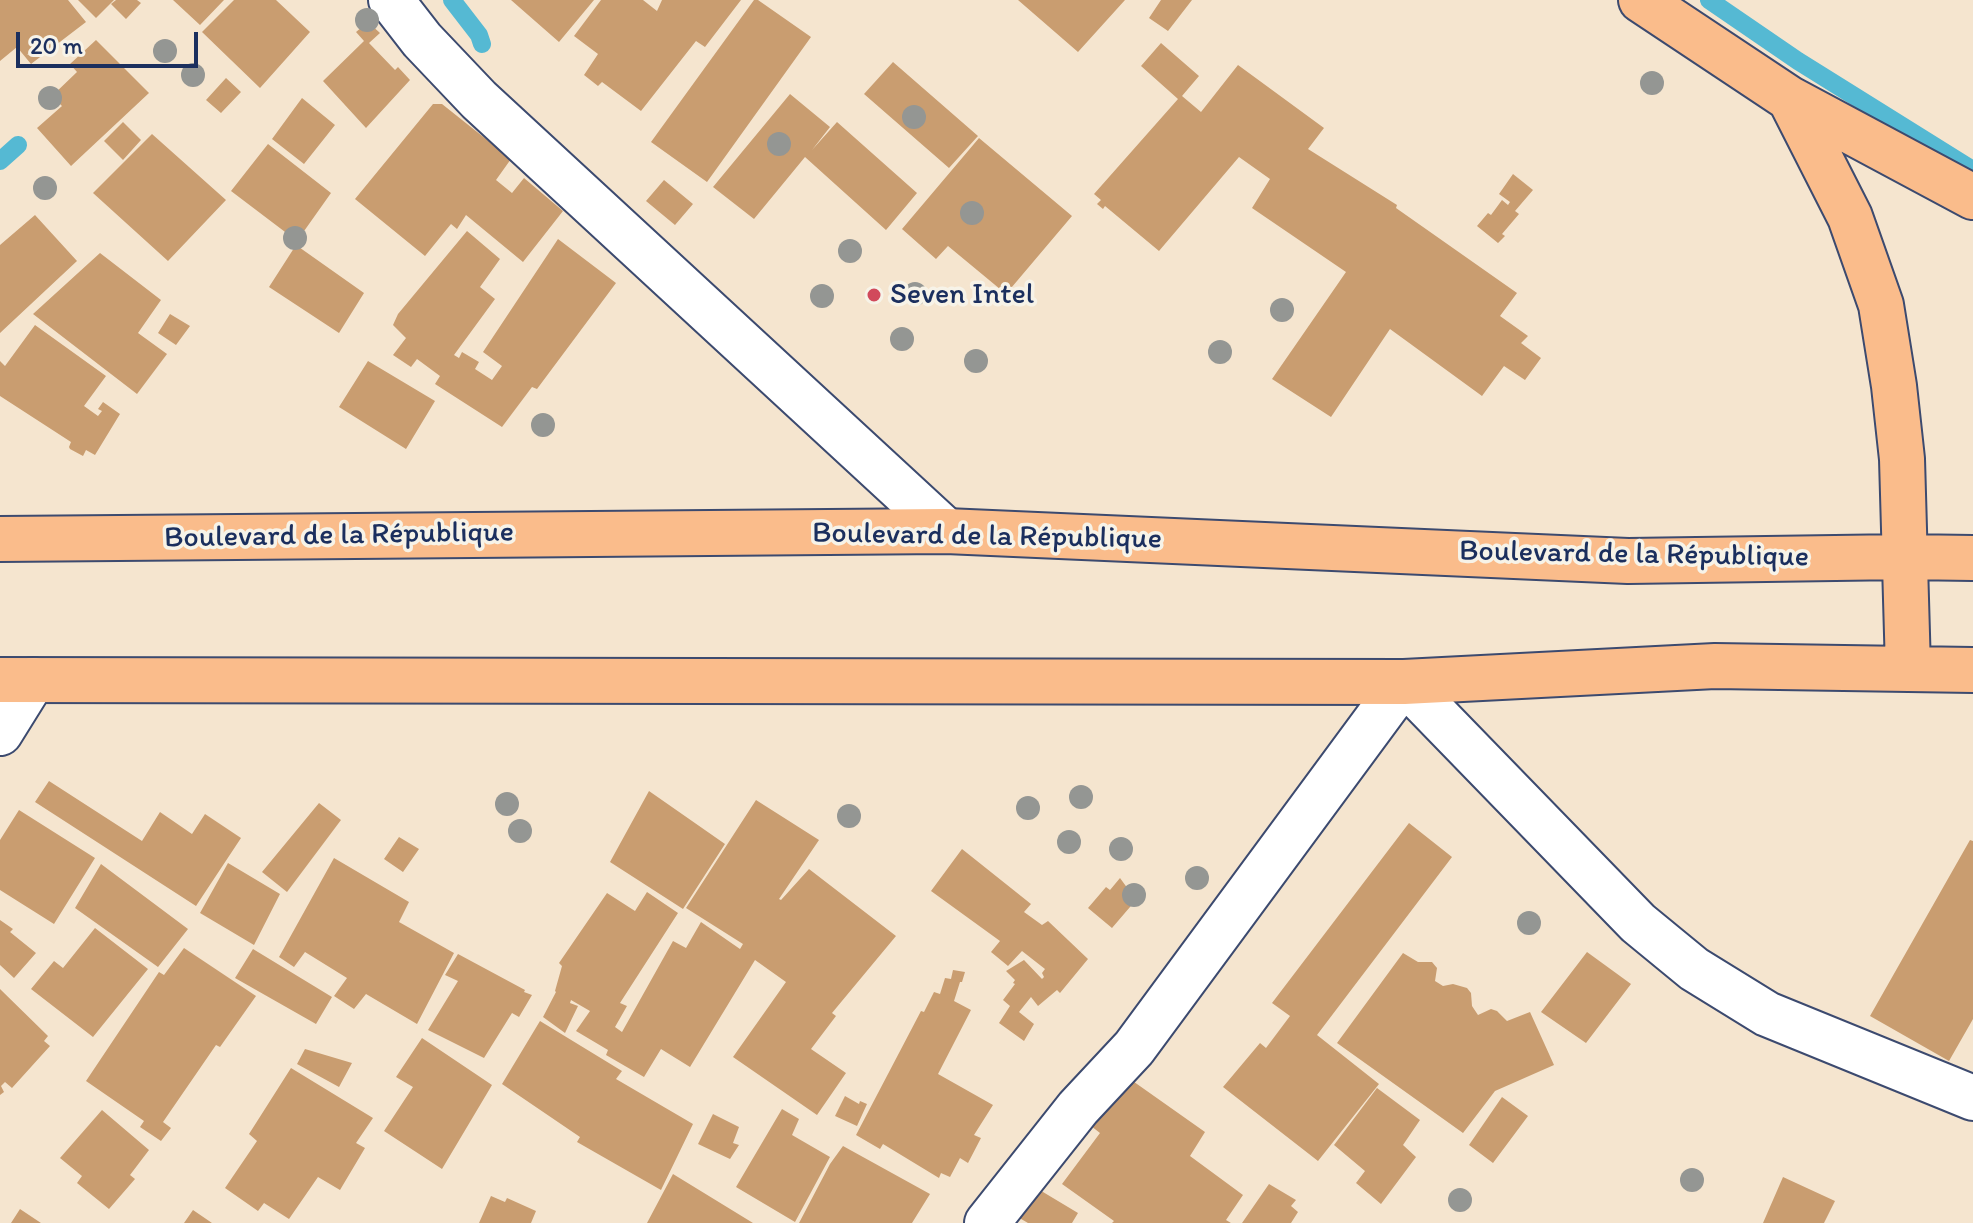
<!DOCTYPE html>
<html>
<head>
<meta charset="utf-8">
<style>
  body { margin:0 }
  #map { position:relative; width:1973px; height:1223px; overflow:hidden; background:#f5e5cf; font-family:Itim,sans-serif }
  canvas { display:block }
  .scale { position:absolute; left:16px; top:32px; width:182px; height:36px; box-sizing:border-box; border:4px solid #1b2f5e; border-top:0; padding-left:10px; font-size:24px; line-height:28px; white-space:nowrap; color:#1b2f5e; -webkit-text-stroke:6px #f7f3e8; paint-order:stroke }
</style>
</head>
<body>
<div id="map">
<canvas width="1973" height="1223"></canvas>
<div class="scale">20 m</div>
</div>
<script>
const ctx = document.querySelector('canvas').getContext('2d');
ctx.lineJoin = 'round';
function strokePath(path, color, width, dash) { ctx.strokeStyle = color; ctx.lineWidth = width; ctx.lineCap = dash ? 'butt' : 'round'; ctx.setLineDash(dash || []); ctx.stroke(path); }
function fillPath(path, color) { ctx.fillStyle = color; ctx.fill(path, 'evenodd'); }
function label(font, color, halo, rows, align = 'center') {
  ctx.font = font + ' Itim,sans-serif'; ctx.lineWidth = 7; ctx.setLineDash([]); ctx.textBaseline = 'middle'; ctx.strokeStyle = halo; ctx.fillStyle = color; for (const [text, x, y, turn = 0] of rows) {
    ctx.save(); ctx.translate(x, y); ctx.rotate((+turn || 0) * Math.PI / 180); ctx.textAlign = isNaN(turn) ? turn : align; if (halo) ctx.strokeText(text, 0, 0); ctx.fillText(text, 0, 0); ctx.restore();
  }
}
strokePath(new Path2D(`
  M452,0L479,35L482,44
  M1709,0L1798,61L1973,170
  M0,161L18,145`), '#55b9d3', 18);
fillPath(new Path2D(`
  M0,0H68L86,22L31,64L17,47L0,61Z
  M78,0H114L96,18Z
  M116,0H137L141,3L126,19L111,4Z
  M173,0H224L200,25Z
  M234,0H276L310,32L260,88L202,32Z
  M511,0H594L559,42Z
  M601,0H643L657,11L662,0H741L705,47L696,41L641,111L602,82L598,86L584,75L598,54L574,36Z
  M754,0H758L811,37L707,182L651,142Z
  M1018,0H1125L1078,52Z
  M1161,0H1192L1168,31L1149,18Z
  M368,22L380,33L369,43L395,70L398,67L410,80L366,128L323,81L364,41L356,32Z
  M96,40L149,93L71,166L37,128L62,106L52,96L77,72L70,64Z
  M1161,43L1199,76L1182,96L1201,112L1238,65L1324,128L1308,149L1397,205L1396,208L1517,293L1500,316L1528,336L1521,343L1541,358L1525,380L1504,366L1482,396L1390,329L1331,417L1272,379L1346,272L1252,208L1270,179L1239,157L1159,251L1105,206L1103,209L1097,204L1101,200L1094,194L1178,99L1141,66Z
  M893,62L978,136L949,168L864,94Z
  M226,78L241,92L221,113L206,100Z
  M790,94L830,127L812,150L837,122L917,193L886,230L805,157L754,219L713,187Z
  M302,98L335,125L304,164L272,139Z
  M433,104H442L511,159L496,180L512,193L524,178L563,211L523,262L466,215L457,229L451,224L425,256L355,199Z
  M123,122L141,140L123,160L104,141Z
  M152,134L226,200L168,261L93,193Z
  M979,138L1072,216L1006,294L948,246L936,259L902,229Z
  M268,144L331,193L297,241L231,191Z
  M1513,174L1533,190L1515,211L1519,214L1502,234L1505,236L1498,243L1477,226L1488,213L1491,215L1502,200L1508,205L1510,202L1499,194Z
  M664,180L693,204L675,225L646,201Z
  M35,215L77,261L0,333V245Z
  M467,231L500,259L480,287L495,299L454,355L459,358L462,352L479,362L475,369L492,380L502,366L483,352L558,239L616,283L537,389L532,387L502,427L435,384L440,376L417,359L411,367L393,355L406,338L393,325L398,314Z
  M296,245L364,293L339,333L269,287Z
  M100,253L161,300L138,333L167,354L137,394L33,314Z
  M170,314L190,326L176,345L158,333Z
  M35,325L106,376L84,406L98,416L102,411L98,409L103,402L120,414L95,455L86,450L83,456L70,449L69,447L71,442L0,396V361L5,366Z
  M368,361L435,401L406,449L339,407Z
  M49,781L142,841L160,812L192,834L205,814L241,838L196,906L35,802Z
  M649,791L725,844L683,909L610,862Z
  M756,800L819,840L779,899L781,900L809,869L896,936L832,1013L836,1016L811,1049L846,1073L817,1115L733,1057L786,982L755,960L690,1067L661,1049L644,1077L606,1055L608,1050L576,1031L590,1011L571,1000L570,1003L578,1006L565,1033L543,1017L556,992L555,991L562,966L559,963L607,893L635,911L647,892L678,913L620,1003L627,1006L615,1027L622,1032L673,941L686,948L701,922L740,949L743,944L686,908Z
  M319,803L341,820L287,892L262,872Z
  M19,810L95,858L54,924L0,890V840Z
  M1409,823L1452,857L1317,1035L1379,1084L1318,1161L1223,1087L1260,1043L1266,1048L1290,1016L1272,1003Z
  M399,837L419,849L403,872L384,859Z
  M1970,840L1973,841V1019L1949,1061L1870,1016Z
  M962,849L1031,904L1024,912L1042,925L1048,921L1088,959L1060,993L1057,990L1038,1006L1031,997L1019,1012L1034,1024L1024,1041L999,1023L1010,1006L1003,1000L1015,984L1013,983L1015,980L1006,971L1024,960L1042,979L1044,977L1042,973L1045,969L1022,951L1008,966L991,952L1000,941L931,891Z
  M334,858L409,902L399,922L454,953L417,1024L366,994L354,1009L334,996L347,978L305,952L294,967L279,957Z
  M228,863L280,894L254,945L200,913Z
  M101,864L188,929L158,967L75,908Z
  M1120,878L1136,900L1112,928L1088,908L1106,887L1110,890Z
  M0,920L13,929L10,932L36,953L14,978L0,965Z
  M95,928L148,969L93,1037L31,989L54,961L63,968Z
  M184,948L256,996L220,1047L216,1045L163,1122L171,1128L161,1141L140,1127L144,1121L86,1081L159,972L164,975Z
  M253,949L332,997L316,1024L235,978Z
  M1587,952L1631,984L1586,1043L1541,1012Z
  M1403,953L1418,962H1432L1437,968L1435,981L1443,986L1453,984L1467,988L1471,993L1472,1006L1478,1015L1491,1009L1497,1011L1507,1021L1530,1012L1554,1065L1495,1091L1463,1133L1337,1043Z
  M458,954L525,990L524,992L532,995L519,1017L512,1013L484,1058L428,1030L458,981L445,975Z
  M953,970L965,972L962,982H960L954,1001L971,1010L938,1074L993,1105L974,1135L981,1138L968,1163L960,1158L950,1177L941,1173L939,1178L883,1144L880,1149L856,1135L921,1011L924,1012L934,992L940,994L945,978L951,979Z
  M0,989L48,1036L44,1041L50,1046L12,1088L5,1082L1,1086L4,1092L0,1095Z
  M540,1021L622,1071L616,1079L693,1124L661,1190L577,1142L580,1137L502,1084Z
  M422,1038L492,1085L442,1169L384,1131L413,1087L396,1077Z
  M305,1049L352,1063L339,1087L297,1064Z
  M291,1068L373,1118L356,1143L365,1148L340,1190L318,1177L289,1219L264,1203L258,1211L225,1188L257,1141L249,1134Z
  M1120,1072L1205,1132L1190,1156L1243,1195L1226,1220L1231,1223H1112L1114,1221L1062,1184L1100,1133L1082,1119Z
  M1377,1088L1420,1120L1403,1145L1416,1157L1381,1204L1356,1183L1365,1171L1334,1145Z
  M845,1096L859,1104L860,1101L867,1104L857,1126L835,1116Z
  M1502,1097L1528,1116L1493,1163L1469,1145Z
  M782,1109L799,1119L792,1135L830,1157L795,1222L736,1187Z
  M102,1110L149,1150L130,1175L135,1179L109,1209L77,1183L82,1176L60,1158Z
  M713,1114L739,1127L733,1143L739,1145L730,1159L698,1144Z
  M843,1146L930,1194L912,1223H799L830,1164Z
  M673,1174L753,1223H647Z
  M1783,1177L1835,1201L1824,1223H1763Z
  M1269,1184L1296,1200L1291,1206L1298,1212L1291,1223H1242Z
  M1033,1186L1078,1213L1072,1223H1028L1016,1216Z
  M491,1196L505,1202L507,1198L536,1211L531,1223H479Z
  M20,1209L41,1223H11Z
  M193,1210L212,1223H184Z`), '#c99d70');
const minor = new Path2D(`
  M391,0L422,40L479,100L946,531
  M0,733L33,680
  M987,1223L1078,1108L1134,1048L1404,682L1638,923L1694,969L1767,1014L1973,1098`);
const primary = new Path2D(`
  M1641,0L1790,99L1973,197
  M1790,99L1850,217L1881,305L1894,386L1902,459L1908,669
  M0,539L946,531L1628,561L1904,557L1973,558
  M0,680L1404,682L1715,666L1973,670`);
strokePath(minor, '#3c4a6f', 48);
strokePath(primary, '#3c4a6f', 48);
strokePath(minor, '#fff', 44);
strokePath(primary, '#fabc8b', 44);
ctx.fillStyle = '#949693';
for (const [x, y] of [
  [367,20],
  [165,51],
  [193,75],
  [1652,83],
  [50,98],
  [914,117],
  [779,144],
  [45,188],
  [972,213],
  [295,238],
  [850,251],
  [915,294],
  [822,296],
  [1282,310],
  [902,339],
  [1220,352],
  [976,361],
  [543,425],
  [1081,797],
  [507,804],
  [1028,808],
  [849,816],
  [520,831],
  [1069,842],
  [1121,849],
  [1197,878],
  [1134,895],
  [1529,923],
  [1692,1180],
  [1460,1200]
]) { ctx.beginPath(); ctx.arc(x, y, 12, 0, 2 * Math.PI); ctx.fill(); }
for (const [x, y, r, color] of [
  [874,295,8,"#d1495b"]
]) { const dot = new Path2D(); dot.arc(x, y, r, 0, 2 * Math.PI); ctx.fillStyle = color; ctx.fill(dot); strokePath(dot, '#f7f3e8', 3); }
label('30px', '#1b2f5e', '#f7f3e8', [
  ["Seven Intel",890,295]
], 'left');
label('30px', '#1b2f5e', '#f7f3e8', [
  ["Boulevard de la République",339,536,-1],
  ["Boulevard de la République",987,537,1],
  ["Boulevard de la République",1634,555,1]
]);
</script>
</body>
</html>
